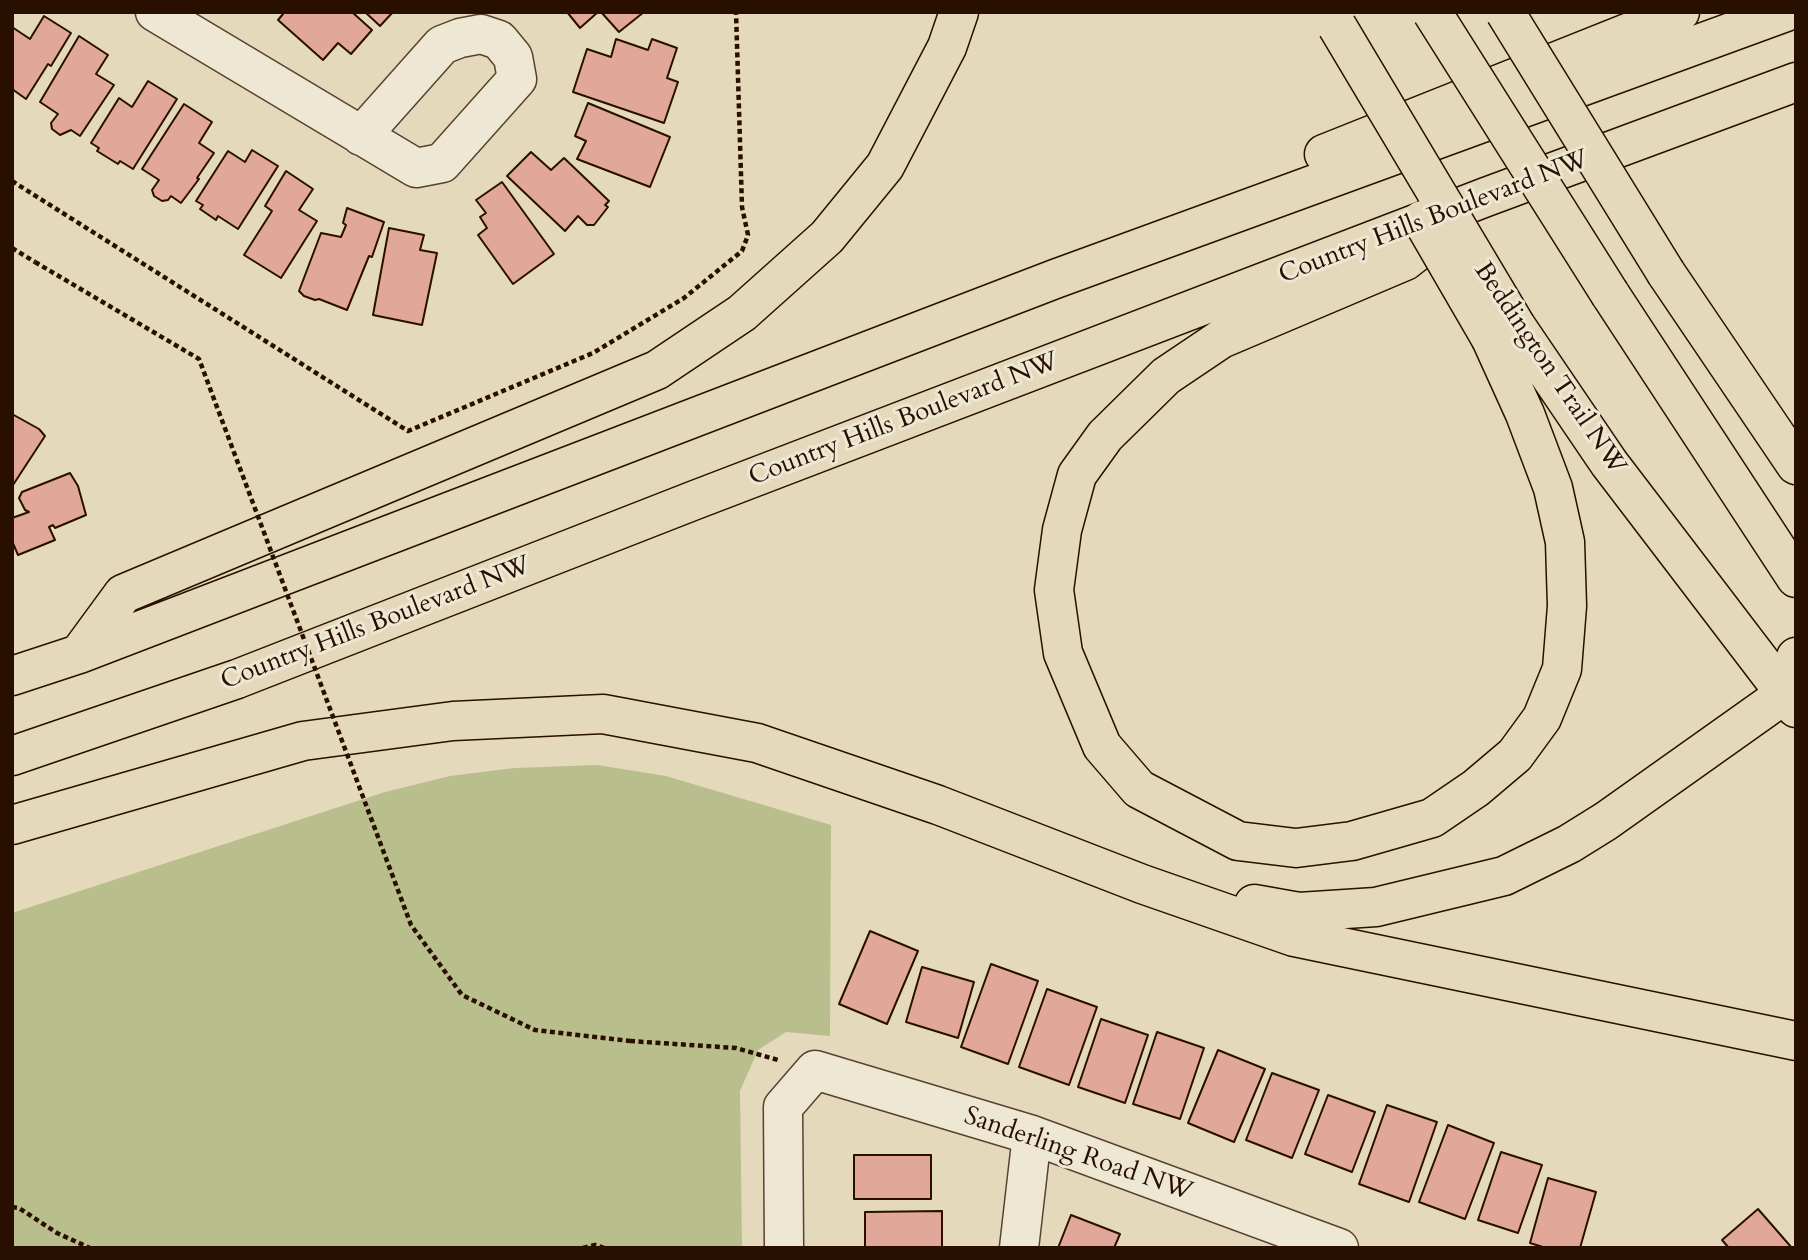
<!DOCTYPE html>
<html>
<head>
<meta charset="utf-8">
<style>
  body { margin:0 }
  #map { position:relative; width:1808px; height:1260px; overflow:hidden; background:#e4dabb; font-family:Cardo,serif }
  canvas { display:block }
  .frame { position:absolute; inset:0; border:14px solid #290f00; pointer-events:none }
</style>
</head>
<body>
<div id="map">
<canvas width="1808" height="1260"></canvas>
<div class="frame"></div>
</div>
<script>
const ctx = document.querySelector('canvas').getContext('2d');
ctx.lineJoin = 'round';
function fillPath(path, color) { ctx.fillStyle = color; ctx.fill(path, 'evenodd'); }
function strokePath(path, color, width, dash) { ctx.strokeStyle = color; ctx.lineWidth = width; ctx.lineCap = dash ? 'butt' : 'round'; ctx.setLineDash(dash || []); ctx.stroke(path); }
function label(font, color, halo, rows, align = 'center') {
  ctx.font = font + ' Cardo,serif'; ctx.lineWidth = 6; ctx.setLineDash([]); ctx.textBaseline = 'middle'; ctx.strokeStyle = halo; ctx.fillStyle = color; for (const [text, x, y, turn = 0] of rows) {
    ctx.save(); ctx.translate(x, y); ctx.rotate((+turn || 0) * Math.PI / 180); ctx.textAlign = isNaN(turn) ? turn : align; if (halo) ctx.strokeText(text, 0, 0); ctx.fillText(text, 0, 0); ctx.restore();
  }
}
fillPath(new Path2D(`
  M597,765L666,776L831,825L830,1036L786,1032L758,1050L740,1091L742,1248H12V913L385,792L450,776L514,768Z`), '#b9be8d');
const building = new Path2D(`
  M281,12H352L372,30L351,54L338,43L323,60L278,20L283,14Z
  M365,12H393L380,26Z
  M567,12H598L580,28Z
  M601,12H644L619,32Z
  M44,16L71,33L51,66L48,64L26,99L12,89V27L30,39Z
  M79,36L108,55L96,74L114,85L80,136L71,130L60,135L52,129L51,123L58,114L40,102Z
  M616,39L648,50L652,39L677,48L667,78L678,82L664,123L573,92L587,49L611,57Z
  M148,81L177,99L133,169L120,161L118,164L97,151L99,148L91,143L119,98L132,107Z
  M588,103L670,137L650,187L577,159L586,141L575,136Z
  M184,104L212,122L199,143L214,153L197,178L199,179L181,203L171,196L168,200L162,201L154,196L152,190L159,180L142,169Z
  M252,150L278,166L238,229L218,216L216,220L200,209L203,205L196,201L228,151L245,162Z
  M531,152L551,170L564,158L609,201L605,205L608,207L594,225H587L578,216L565,231L507,176Z
  M286,171L313,189L299,210L317,221L281,278L244,255L272,211L265,206Z
  M502,182L554,254L513,284L478,235L487,228L480,217L486,213L476,200Z
  M347,208L384,222L372,257L369,256L347,310L319,299L315,300L304,296L299,291L321,233L341,237L346,225L343,223Z
  M389,228L424,235L420,250L437,253L422,325L373,315Z
  M12,414L39,429L45,436L13,485Z
  M70,473L78,486L86,515L55,528L53,525L49,527L55,540L18,555L12,541V518L29,512L25,510L19,498L22,492Z
  M870,931L918,951L887,1024L839,1004Z
  M991,964L1038,981L1008,1064L961,1047Z
  M922,967L974,982L958,1038L906,1022Z
  M1047,989L1097,1007L1069,1085L1019,1067Z
  M1101,1019L1148,1035L1125,1103L1078,1087Z
  M1157,1032L1204,1048L1180,1119L1133,1104Z
  M1218,1050L1265,1069L1234,1142L1188,1123Z
  M1272,1073L1319,1090L1292,1158L1246,1140Z
  M1328,1095L1375,1112L1352,1172L1305,1154Z
  M1387,1105L1437,1122L1409,1202L1359,1184Z
  M1448,1125L1494,1143L1465,1219L1419,1202Z
  M1501,1152L1542,1165L1518,1233L1478,1220Z
  M854,1155H931V1199H854Z
  M1548,1178L1596,1192L1580,1248H1546L1530,1243Z
  M1758,1209L1792,1248H1729L1722,1240Z
  M942,1211V1248H865V1212Z
  M1071,1215L1120,1234L1114,1248H1058Z`);
fillPath(building, '#e1a798');
strokePath(building, '#290f00', 2);
const minor = new Path2D(`
  M155,12L416,168L442,163L517,79L513,57L499,40L481,34L460,38L442,45L361,136
  M784,1248L783,1107L815,1070L1032,1135L1339,1248
  M1019,1248L1032,1135`);
const major = new Path2D(`
  M1324,154L1680,12
  M1457,220L1405,261L1221,339L1166,376L1105,436L1077,475L1062,530L1054,590L1063,653L1102,746L1139,789L1238,841L1296,848L1352,841L1432,818L1476,788L1515,755L1542,718L1562,669L1567,606L1565,542L1553,488L1525,414L1491,339
  M1666,273L1796,465
  M1610,294L1796,578
  M1516,326L1609,463L1796,708
  M79,654L123,594L657,370L742,313L827,237L885,166L947,47L959,12
  M12,676L79,654L1055,279L1786,12
  M12,756L237,679L695,500L1486,197L1796,82
  M12,825L303,741L453,721L603,714L757,743L938,805L1142,884L1294,937L1796,1041
  M1254,904L1299,912L1376,907L1504,876L1569,844L1606,821L1785,694L1796,657`);
strokePath(minor, '#58422f', 41);
strokePath(major, '#290f00', 41);
strokePath(new Path2D(`
  M12,181L408,431L593,353L684,298L742,251L748,235L742,207L736,12
  M12,248L35,262
  M630,1041L736,1048L778,1060
  M12,1207L19,1208L57,1233L90,1248
  M583,1248L595,1245L604,1248`), '#290f00', 4.5, [5, 3.5]);
strokePath(minor, '#ede7d3', 38);
strokePath(major, '#e4dabb', 38);
const majorBridge = new Path2D(`
  M1432,12L1610,294
  M1505,12L1666,273
  M1337,26L1516,326
  M1422,220L1491,339`);
strokePath(majorBridge, '#290f00', 41, []);
strokePath(new Path2D(`
  M35,262L199,359L411,925L462,995L535,1030L630,1041`), '#290f00', 4.5, [5, 3.5]);
strokePath(majorBridge, '#e4dabb', 38);
label('26px', '#290f00', '#ede7d3', [
  ["Country Hills Boulevard NW",1434,218,-21],
  ["Beddington Trail NW",1549,369,56],
  ["Country Hills Boulevard NW",904,420,-21],
  ["Country Hills Boulevard NW",376,624,-21],
  ["Sanderling Road NW",1078,1155,19]
]);
</script>
</body>
</html>
